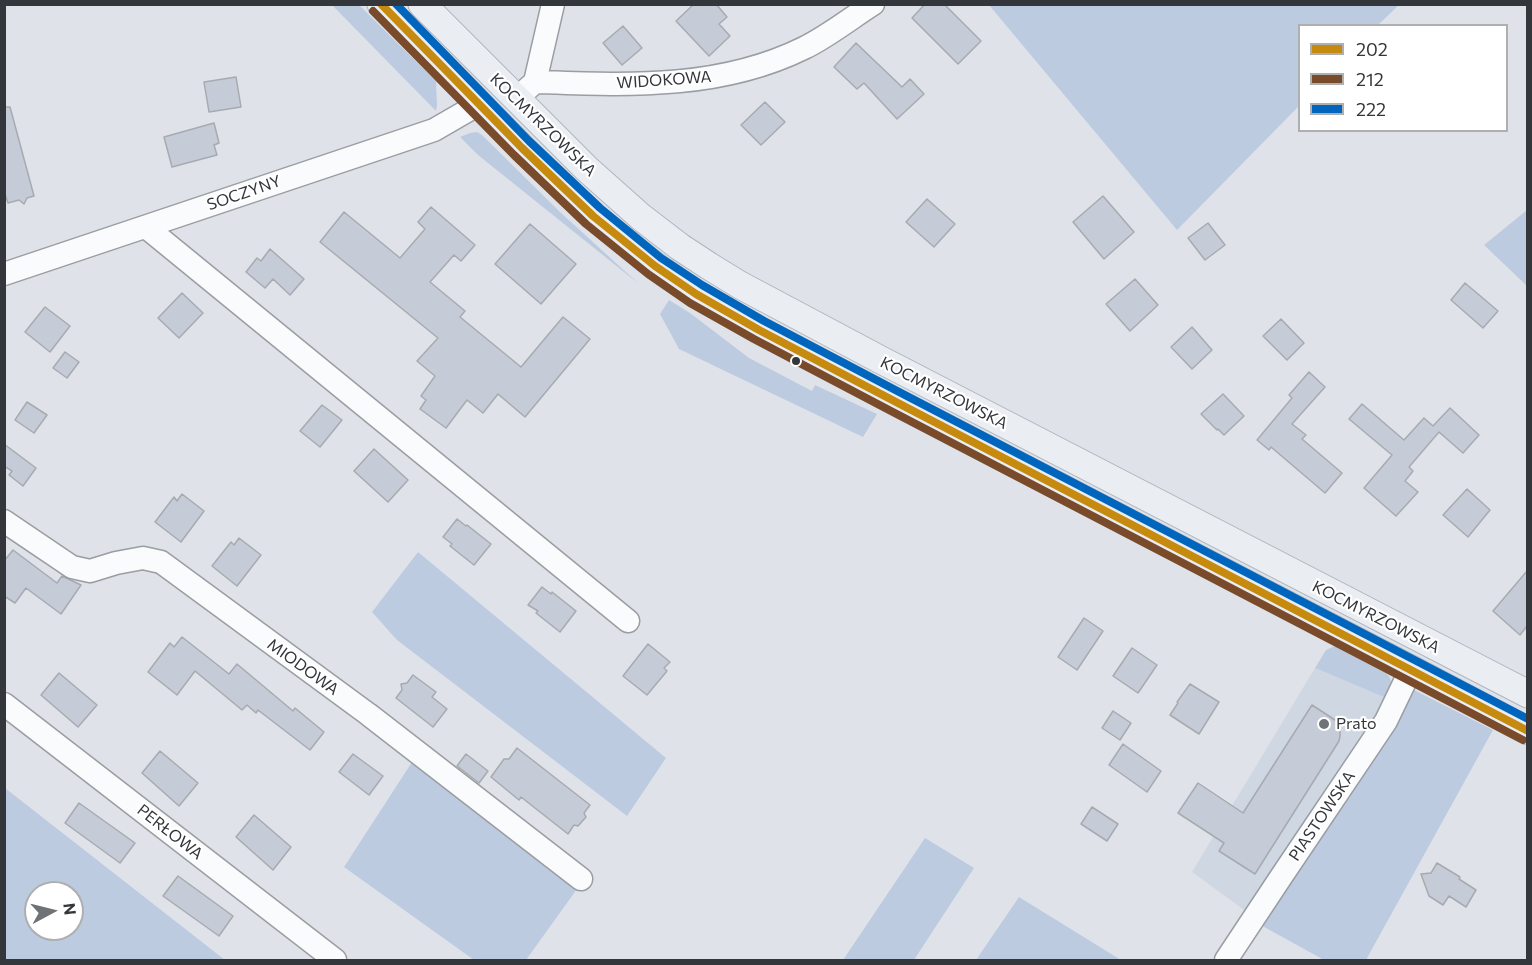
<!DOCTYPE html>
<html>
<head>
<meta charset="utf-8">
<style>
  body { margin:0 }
  #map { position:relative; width:1532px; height:965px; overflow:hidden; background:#dfe3e9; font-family:Commissioner,sans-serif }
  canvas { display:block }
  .frame { position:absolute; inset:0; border:6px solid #33363a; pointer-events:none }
  .legend { position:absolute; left:1298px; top:24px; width:210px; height:108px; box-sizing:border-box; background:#fff; border:2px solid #adafb0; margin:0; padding:8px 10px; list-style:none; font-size:18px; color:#33363a }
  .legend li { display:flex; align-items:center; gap:12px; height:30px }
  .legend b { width:30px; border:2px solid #adafb0 }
  .north { position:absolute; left:24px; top:881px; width:60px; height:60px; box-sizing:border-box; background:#fff; border:2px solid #adafb0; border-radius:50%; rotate:83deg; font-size:16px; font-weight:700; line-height:24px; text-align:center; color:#33363a }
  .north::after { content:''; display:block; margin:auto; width:21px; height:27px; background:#6f7377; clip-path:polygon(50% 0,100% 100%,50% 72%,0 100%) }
</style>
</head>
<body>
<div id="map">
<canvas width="1532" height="965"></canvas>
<div class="frame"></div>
<ul class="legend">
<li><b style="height:8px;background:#c68a0e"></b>202</li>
<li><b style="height:8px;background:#7a4b2a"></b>212</li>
<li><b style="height:8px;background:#0065bd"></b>222</li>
</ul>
<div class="north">N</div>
</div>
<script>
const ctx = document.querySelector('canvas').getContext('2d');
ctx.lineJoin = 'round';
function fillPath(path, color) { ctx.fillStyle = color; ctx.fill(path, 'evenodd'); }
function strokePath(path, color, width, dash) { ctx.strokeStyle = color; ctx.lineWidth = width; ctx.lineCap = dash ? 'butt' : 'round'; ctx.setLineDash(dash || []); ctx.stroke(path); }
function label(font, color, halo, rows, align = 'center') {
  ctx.font = font + ' Commissioner,sans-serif'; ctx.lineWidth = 4.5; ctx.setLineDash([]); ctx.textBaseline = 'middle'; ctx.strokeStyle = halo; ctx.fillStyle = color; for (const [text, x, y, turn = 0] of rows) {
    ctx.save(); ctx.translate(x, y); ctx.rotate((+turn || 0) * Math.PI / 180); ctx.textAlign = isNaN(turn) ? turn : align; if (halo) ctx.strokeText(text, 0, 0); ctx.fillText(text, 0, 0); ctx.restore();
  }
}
fillPath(new Path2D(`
  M1315,668L1386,698L1369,737L1251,915L1192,872Z`), '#cfd7e3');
fillPath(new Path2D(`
  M332,5H359L436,81L437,105L436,111Z
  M989,5H1399L1378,25L1300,26L1299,106L1177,230Z
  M477,132L482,135L560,212L639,284L478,155L460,137L470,133Z
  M1527,210V286L1484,245Z
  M669,300L690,313L749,358L812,391L815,385L877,414L863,437L679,349L660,314Z
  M418,552L666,758L627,816L397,640L372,612Z
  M1335,646L1387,674C1395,682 1389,690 1386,698L1315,668L1326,650Z
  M1410,688L1493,730L1366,960H1324L1257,923Z
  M412,762L577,889L526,960H474L344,867Z
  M4,788H5L225,960H5ZM36,893H72V929H36Z
  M925,838L974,868L914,960H843Z
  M1019,897L1121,960H976Z`), '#bdcbe0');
const building = new Path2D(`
  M694,4H716L727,17L719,24L730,36L709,56L676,21Z
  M925,4H944L981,41L958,64L912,18Z
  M623,26L642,48L622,65L603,43Z
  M856,43L902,87L910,79L924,94L897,119L864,83L857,89L834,67Z
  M236,77L241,107L209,112L204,82Z
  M765,102L785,122L761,145L741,125Z
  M4,107H10L34,196L27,198L24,204L19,200L8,203L4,191Z
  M214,123L219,143L214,145L217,155L172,167L164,137Z
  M1103,196L1134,232L1104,259L1073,222Z
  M927,199L955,224L934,247L906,222Z
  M431,207L475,245L461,261L454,255L430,282L465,311L460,317L521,367L563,317L590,339L525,417L498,394L483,413L467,400L446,428L420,409L426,400L421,396L435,376L417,361L438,338L320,242L344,212L400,258L425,229L418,222Z
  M1208,223L1225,245L1205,260L1188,238Z
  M530,224L576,264L541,304L495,264Z
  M270,249L304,279L290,295L273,279L265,288L246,272L257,258L261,261Z
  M1135,279L1158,305L1130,331L1106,304Z
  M1465,283L1498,311L1483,328L1451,300Z
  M182,293L203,313L179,338L158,318Z
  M45,307L70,326L50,352L25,332Z
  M1281,319L1304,343L1287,360L1263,336Z
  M1192,327L1212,350L1192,369L1171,347Z
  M65,352L79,362L67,378L53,368Z
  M1309,372L1325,387L1292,424L1306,435L1302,439L1342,473L1325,493L1271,447L1269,450L1257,440L1292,398L1289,395Z
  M1223,394L1244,416L1224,435L1218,429L1217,430L1201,414Z
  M27,402L47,415L34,433L15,420Z
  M1362,404L1404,440L1424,418L1433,426L1450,408L1479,435L1463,453L1439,432L1409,467L1413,471L1405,481L1418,492L1396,516L1364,488L1392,455L1349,419Z
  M322,405L342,420L320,447L300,431Z
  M4,444L36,468L23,486L9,475L12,471L4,466Z
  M374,449L408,480L388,502L354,471Z
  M1467,489L1490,510L1468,537L1443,515Z
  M182,494L204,511L181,542L155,522L174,497L177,501Z
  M457,519L466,526L467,525L491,544L474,565L450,546L452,544L443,537Z
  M239,538L261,555L237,586L212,566L231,542L234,545Z
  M13,550L57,583L62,576L81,585L61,614L26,588L15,603L4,596V561Z
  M1527,571V626L1520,635L1493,611Z
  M542,587L551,594L552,592L576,611L560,632L536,613L538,611L528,605Z
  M1084,618L1103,631L1077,670L1058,657Z
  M182,637L229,674L237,664L293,711L295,708L324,732L310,750L258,710L256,713L247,705L242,710L195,671L177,695L148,672L170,643L174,647Z
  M648,644L670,662L664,668L667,671L647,695L623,676Z
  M1132,648L1157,665L1138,693L1113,676Z
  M59,673L97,705L78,727L41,695Z
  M413,675L436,692L432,697L447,709L433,727L396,698L402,690L401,684L407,683Z
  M1190,684L1219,702L1199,734L1170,715L1178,703L1177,702Z
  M1312,705L1335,720L1340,727V736L1339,741L1255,874L1219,851L1224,843L1178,813L1198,783L1243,813Z
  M1113,711L1131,723L1120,740L1102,728Z
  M1123,744L1161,771L1147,792L1109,765Z
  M517,748L590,805L584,813L586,817L578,826L574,825L568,834L521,797L519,800L491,777L504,759H509Z
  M160,751L198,783L179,806L142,773Z
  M353,754L383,776L369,795L339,772Z
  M466,754L488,771L479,783L457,766Z
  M79,803L135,843L120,863L65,823Z
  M1092,807L1118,824L1107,841L1081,824Z
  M254,815L291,847L273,870L236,837Z
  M1437,863L1460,877L1459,879L1476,890L1466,907L1449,896L1443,905L1429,896L1421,874L1431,873Z
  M178,876L233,916L219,936L163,896Z`);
fillPath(building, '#c5ccd8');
strokePath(building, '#a7aaaf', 1.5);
const minor = new Path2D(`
  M535,82L553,4
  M516,99L535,82C626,85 719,90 804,48C827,37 851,18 873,4
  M146,227L628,621
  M4,274L434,130L479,104
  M4,521L72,567L90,571L116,563L143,558L161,562L368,714L581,879
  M4,704L335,960
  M1226,960L1281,877L1386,721L1411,669`);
const major = new Path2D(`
  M381,4L522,148L593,216L655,266L696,294L759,330L896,402L1411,669L1528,731
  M422,4L587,169L641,217L680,247L709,266L740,285L881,360L1528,694`);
strokePath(minor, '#9a9da2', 25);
strokePath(major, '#afb5bf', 29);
strokePath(minor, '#fafbfc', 22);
strokePath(major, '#eaeef3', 27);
strokePath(new Path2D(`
  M381,4L522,148L593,216L655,266L696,294L759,330L896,402L1528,731`), '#c68a0e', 8);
strokePath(new Path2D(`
  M373,11L514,155L586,224L648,274L690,303L754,339L891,411L1523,740`), '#7a4b2a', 8);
strokePath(new Path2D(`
  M396,4L529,141L600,208L661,258L702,285L764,321L901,393L1528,719`), '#0065bd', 8);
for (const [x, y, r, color] of [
  [796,361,5,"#33363a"],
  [1324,724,6,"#6f7377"]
]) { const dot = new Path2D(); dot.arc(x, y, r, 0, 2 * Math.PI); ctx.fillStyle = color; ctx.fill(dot); strokePath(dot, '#fff', 2); }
label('16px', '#33363a', '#fff', [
  ["WIDOKOWA",664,80,-4],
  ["KOCMYRZOWSKA",543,125,44],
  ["SOCZYNY",244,193,-19],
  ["KOCMYRZOWSKA",944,393,27],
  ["KOCMYRZOWSKA",1376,617,27],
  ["MIODOWA",303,667,36],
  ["PIASTOWSKA",1322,816,-56],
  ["PERŁOWA",170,832,38]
]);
label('16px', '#33363a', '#fff', [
  ["Prato",1336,724]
], 'left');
</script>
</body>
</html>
